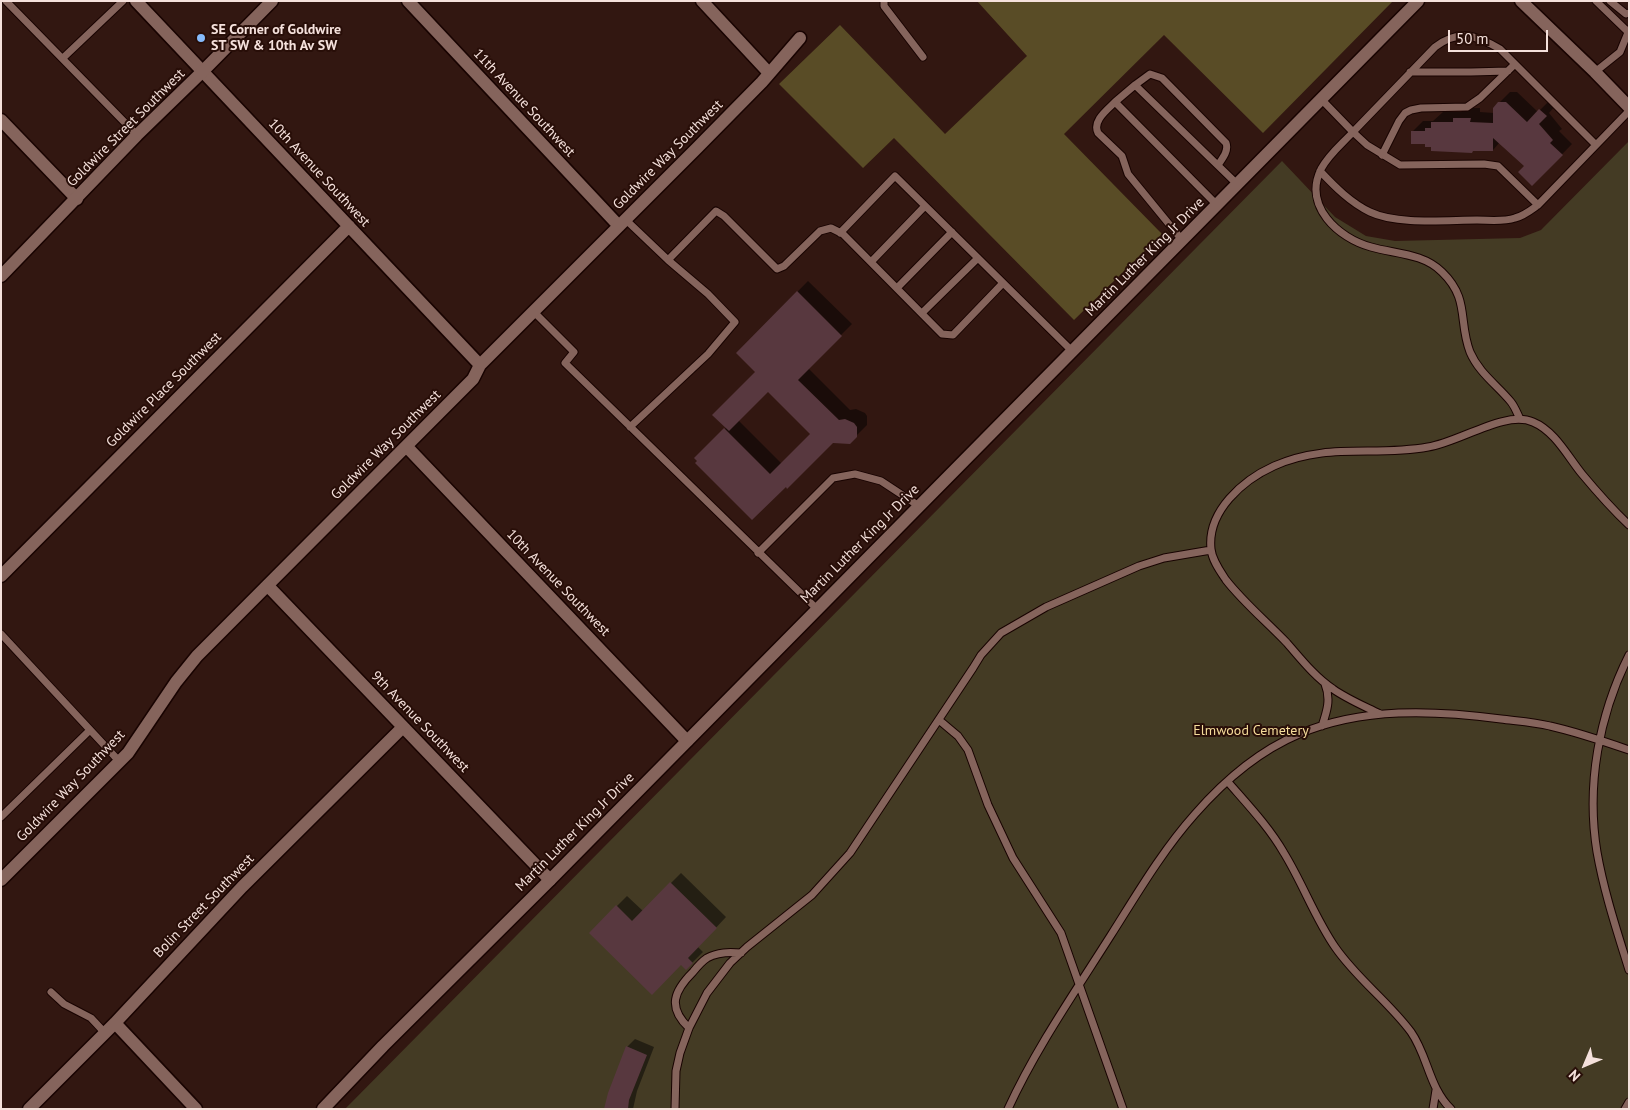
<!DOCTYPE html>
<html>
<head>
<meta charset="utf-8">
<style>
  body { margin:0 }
  #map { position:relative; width:1630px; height:1110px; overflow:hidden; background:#321711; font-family:"PT Sans",sans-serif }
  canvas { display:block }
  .frame { position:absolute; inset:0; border:2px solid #f5e1dc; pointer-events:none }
  .north { position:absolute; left:1560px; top:1040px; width:50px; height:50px; -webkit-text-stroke:4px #280e08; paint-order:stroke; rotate:225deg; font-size:14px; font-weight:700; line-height:20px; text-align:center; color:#f5e1dc }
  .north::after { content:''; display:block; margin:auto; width:18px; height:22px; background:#f5e1dc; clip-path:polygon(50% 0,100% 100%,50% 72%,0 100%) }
  .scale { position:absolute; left:1448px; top:30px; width:100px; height:22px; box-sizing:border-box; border:2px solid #f5e1dc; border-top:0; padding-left:6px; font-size:15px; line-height:18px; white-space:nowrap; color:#f5e1dc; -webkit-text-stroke:4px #280e08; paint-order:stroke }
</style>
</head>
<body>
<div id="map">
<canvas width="1630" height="1110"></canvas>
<div class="frame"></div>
<div class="north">N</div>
<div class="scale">50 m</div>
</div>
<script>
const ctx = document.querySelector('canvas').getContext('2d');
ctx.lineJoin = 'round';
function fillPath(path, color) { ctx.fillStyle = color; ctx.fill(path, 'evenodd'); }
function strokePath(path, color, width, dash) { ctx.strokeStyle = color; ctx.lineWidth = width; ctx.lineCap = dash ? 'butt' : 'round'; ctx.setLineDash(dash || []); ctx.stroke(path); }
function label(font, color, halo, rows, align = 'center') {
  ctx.font = font + ' "PT Sans",sans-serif'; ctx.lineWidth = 4; ctx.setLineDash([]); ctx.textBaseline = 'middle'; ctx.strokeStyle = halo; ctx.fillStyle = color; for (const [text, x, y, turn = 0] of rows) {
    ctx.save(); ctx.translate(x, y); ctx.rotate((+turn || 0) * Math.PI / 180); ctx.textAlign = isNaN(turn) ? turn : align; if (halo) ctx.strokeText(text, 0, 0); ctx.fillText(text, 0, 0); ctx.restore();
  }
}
fillPath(new Path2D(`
  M1629,141V1109H345L1282,161L1335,217L1366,236L1395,241L1520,238L1541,230Z`), '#443b24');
fillPath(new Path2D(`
  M977,1H1393L1263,133L1164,35L1064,134L1162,234L1074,320L894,138L863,168L779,84L840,25L945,134L1027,56Z`), '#594c26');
fillPath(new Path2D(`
  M1510,92H1517L1538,112L1551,99L1556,105L1549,113L1562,129L1559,131L1572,144L1532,185L1526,166L1500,142L1493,150L1432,146L1412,132L1423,121H1433L1443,112H1461L1465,108H1480V112L1494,113V108Z
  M808,281L852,324L808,368L850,410L856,409L865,413L867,416V425L849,443L833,442L786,486L698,461L696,458L727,427L756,372L737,353ZM768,390L812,434L782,464L738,420Z
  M681,873L726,917L698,947L703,952L686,969L681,963L590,933L627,896L643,911Z
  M635,1039L654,1047L637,1091L633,1109H606L627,1047Z`), '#0007');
fillPath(new Path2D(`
  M1498,102H1506L1527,122L1539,109L1547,116L1539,124L1553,140L1550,143L1563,155L1532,186L1518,172L1524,166L1493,138V151H1473L1472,153L1431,151V147H1425V144H1411V131H1425V128H1431V122H1453V118H1471L1470,122L1493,123V108Z
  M797,291L842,336L798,380L839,420L845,419L854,423L857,427V437L850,444L833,443L787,489L786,487L752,520L695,463L697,461L694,458L724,428L770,474L810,434L768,392L729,431L712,415L755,372L736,353Z
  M670,882L717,928L688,958L693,963L686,970L681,965L652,995L589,933L616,905L632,921Z
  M626,1046L647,1055L629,1100L628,1109H604L608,1093Z`), '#58383f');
const lane = new Path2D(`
  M6,1L137,135
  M884,1V6L923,57
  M1596,1L1627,31
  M1610,1L1626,14L1629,13
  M63,58L123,1
  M1410,72H1471L1508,71
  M1595,72L1620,52L1629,30
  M1135,85L1150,74L1162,78L1226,143C1229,151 1222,159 1218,165
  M1321,99L1353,132C1342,144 1329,154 1321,169C1303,206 1338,238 1371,247C1395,254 1423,253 1442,272C1470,299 1458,321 1470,352C1479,373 1497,385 1511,402C1515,407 1517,413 1520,419
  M1115,102L1135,85L1237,184
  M1382,155L1399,121L1405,113L1411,110L1421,108L1467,107L1480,98L1515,64
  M1320,171C1335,187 1351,203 1370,212C1397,225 1447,220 1477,220C1489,220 1503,222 1515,218C1524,216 1531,210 1538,205L1629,111
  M1538,205L1498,166L1484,164L1400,165L1367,145L1353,132L1435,47C1459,29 1476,35 1500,49L1596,145
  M625,219L668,260L716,211L724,216L777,269L784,266L820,231L831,228L843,234L942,334L953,335L1003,283
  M840,233L895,176L1072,351
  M1182,240L1128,174L1122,156L1098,133C1092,121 1107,110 1115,102L1217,205
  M871,262L925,206
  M897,288L952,232
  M534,312L574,352L565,363L817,609
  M922,313L978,258
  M630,427L708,354L735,322L708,294L668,260
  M758,553L833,478L855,474L881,481L919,506
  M1,634L119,761
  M1629,655C1599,715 1586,785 1597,852C1604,892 1617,931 1629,970
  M1380,714C1364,706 1347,699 1333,689C1315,677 1301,659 1287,643C1267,622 1244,603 1226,580C1220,571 1212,560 1211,549C1207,511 1243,480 1274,466C1328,442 1374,457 1428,447C1460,442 1505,410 1533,422C1555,431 1568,457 1582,474C1597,492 1612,509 1629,525
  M939,720L958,736L968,750L988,805L1013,858L1061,933L1123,1109
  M1322,726C1327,711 1331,699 1325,684
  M1228,782C1248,805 1269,827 1284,853C1303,884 1315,918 1335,947C1357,979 1388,1001 1411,1032C1428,1056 1429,1088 1451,1109
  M1,817L90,730
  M51,992L64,1004L91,1018L105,1033
  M689,1028C667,1007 674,991 693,972C697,967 701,962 707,958C718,952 729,952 741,953
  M675,1109L676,1071L680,1053L689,1028L707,993L730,963L747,947L812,895L850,853L973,668L981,655L1001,633L1046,607L1139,566L1164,558L1211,550
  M1008,1109C1036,1048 1075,992 1111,935C1137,894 1162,851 1195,814C1223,782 1259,751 1299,734C1362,707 1434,710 1501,719C1517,721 1534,722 1550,726C1577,732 1603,741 1629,750
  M1433,1109L1436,1090
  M1625,1109L1629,1102`);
const street = new Path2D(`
  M136,1L480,365
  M408,1L619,226
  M702,1L769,73
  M1,120L77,199
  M407,447L687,741
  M1,576L349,226
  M268,586L550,880
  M1,880L128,753L176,682L197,656L473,379L480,365L697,148L762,82L800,38
  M115,1023L196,1109
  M29,1109L115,1023L242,887L403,727`);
const secondary = new Path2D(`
  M1521,1L1595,72L1629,107
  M1,276L137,135L203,71L272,1
  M323,1109L383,1046L550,880L1418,1`);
strokePath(lane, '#180301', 9);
strokePath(street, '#180301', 15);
strokePath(secondary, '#180301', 15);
strokePath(lane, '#85645c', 7);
strokePath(street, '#85645c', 12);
strokePath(secondary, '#85645c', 12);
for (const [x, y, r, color] of [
  [201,38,5,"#86bbfb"]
]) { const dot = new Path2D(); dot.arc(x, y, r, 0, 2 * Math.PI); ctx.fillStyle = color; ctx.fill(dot); strokePath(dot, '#280e08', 2); }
label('bold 14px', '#f5e1dc', '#280e08', [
  ["SE Corner of Goldwire",211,30],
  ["ST SW & 10th Av SW",211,46]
], 'left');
label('14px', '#f5e1dc', '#280e08', [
  ["11th Avenue Southwest",524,103,47],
  ["Goldwire Street Southwest",126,128,-45],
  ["Goldwire Way Southwest",668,155,-45],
  ["10th Avenue Southwest",319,173,47],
  ["Martin Luther King Jr Drive",1145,257,-45],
  ["Goldwire Place Southwest",164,390,-45],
  ["Goldwire Way Southwest",386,445,-45],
  ["Martin Luther King Jr Drive",860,544,-45],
  ["10th Avenue Southwest",558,583,46],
  ["9th Avenue Southwest",420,722,46],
  ["Goldwire Way Southwest",71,786,-46],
  ["Martin Luther King Jr Drive",575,832,-45],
  ["Bolin Street Southwest",204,906,-46]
]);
label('14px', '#f6dd9b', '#280e08', [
  ["Elmwood Cemetery",1251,731]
]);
</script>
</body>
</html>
